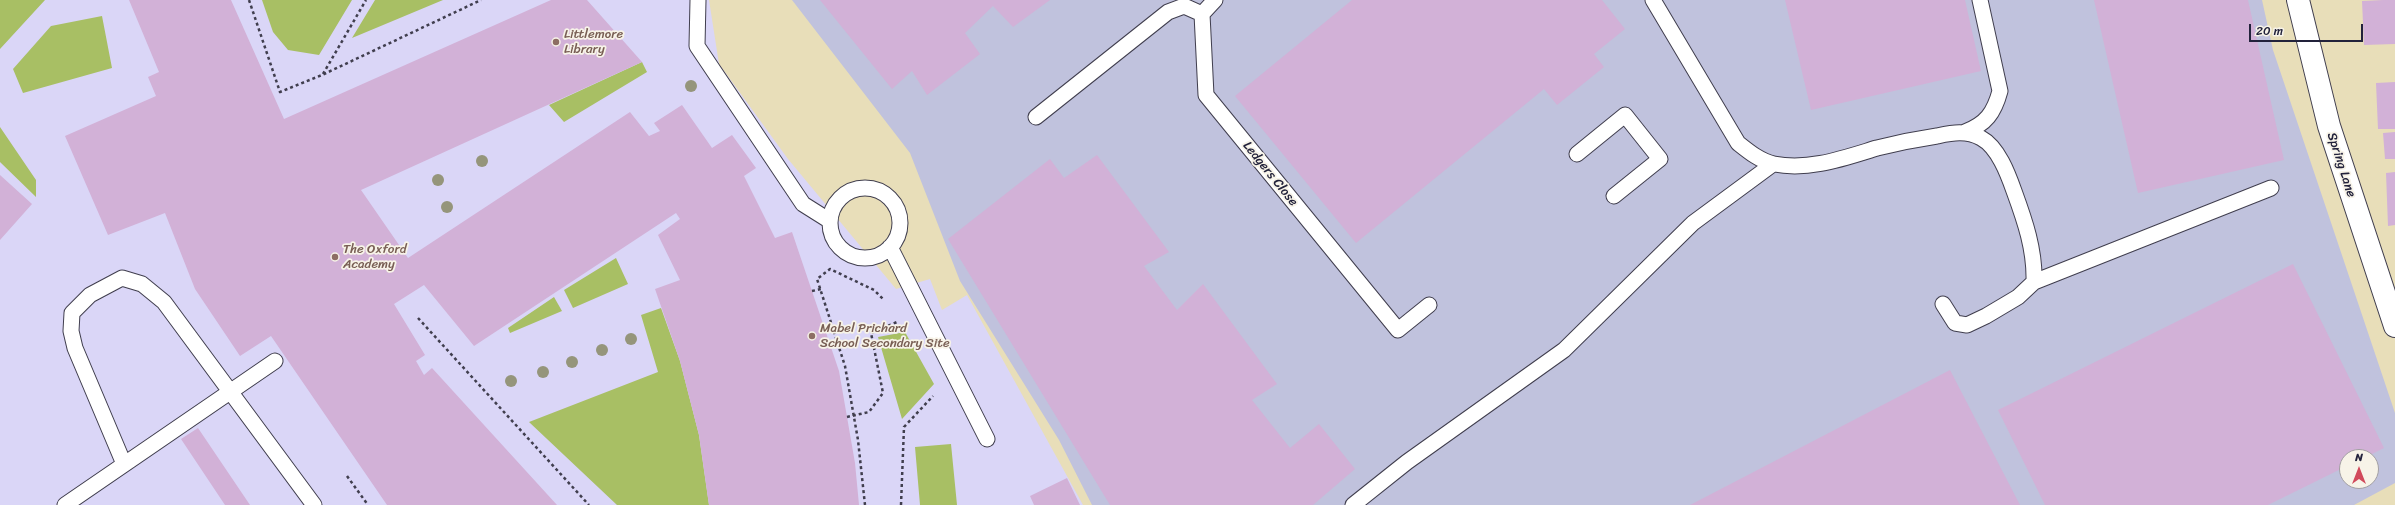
<!DOCTYPE html>
<html>
<head>
<meta charset="utf-8">
<style>
  body { margin:0 }
  #map { position:relative; width:2395px; height:505px; overflow:hidden; background:#e8deb9; font-family:Sriracha,sans-serif }
  canvas { display:block }
  .north { position:absolute; left:2339px; top:449px; width:40px; height:40px; box-sizing:border-box; background:#f7f3e8; border:1px solid #a29fa3; border-radius:50%; rotate:0deg; font-size:11px; font-weight:700; line-height:16px; text-align:center; color:#22223b }
  .north::after { content:''; display:block; margin:auto; width:14px; height:18px; background:#d1495b; clip-path:polygon(50% 0,100% 100%,50% 72%,0 100%) }
  .scale { position:absolute; left:2249px; top:24px; width:114px; height:18px; box-sizing:border-box; border:2px solid #22223b; border-top:0; padding-left:5px; font-size:12px; line-height:14px; white-space:nowrap; color:#22223b; -webkit-text-stroke:3px #f7f3e8; paint-order:stroke }
</style>
</head>
<body>
<div id="map">
<canvas width="2395" height="505"></canvas>
<div class="north">N</div>
<div class="scale">20 m</div>
</div>
<script>
const ctx = document.querySelector('canvas').getContext('2d');
ctx.lineJoin = 'round';
function fillPath(path, color) { ctx.fillStyle = color; ctx.fill(path, 'evenodd'); }
function strokePath(path, color, width, dash) { ctx.strokeStyle = color; ctx.lineWidth = width; ctx.lineCap = dash ? 'butt' : 'round'; ctx.setLineDash(dash || []); ctx.stroke(path); }
function label(font, color, halo, rows, align = 'center') {
  ctx.font = font + ' Sriracha,sans-serif'; ctx.lineWidth = 3.5; ctx.setLineDash([]); ctx.textBaseline = 'middle'; ctx.strokeStyle = halo; ctx.fillStyle = color; for (const [text, x, y, turn = 0] of rows) {
    ctx.save(); ctx.translate(x, y); ctx.rotate((+turn || 0) * Math.PI / 180); ctx.textAlign = isNaN(turn) ? turn : align; if (halo) ctx.strokeText(text, 0, 0); ctx.fillText(text, 0, 0); ctx.restore();
  }
}
fillPath(new Path2D(`
  M0,0H709L719,64L788,159L896,289L930,279L942,310L967,295L1083,505H0Z`), '#dad6f7');
fillPath(new Path2D(`
  M792,0H2262L2273,50L2395,413V483L2354,505H1092L1059,440L960,281L910,153ZM2347,457H2371V481H2347Z`), '#c0c2dd');
fillPath(new Path2D(`
  M0,0H45L0,49Z
  M262,0H352L319,55L288,50L273,32Z
  M375,0H443L352,38Z
  M102,16L112,68L23,93L13,69L51,26Z
  M642,62L647,72L564,122L549,105Z
  M0,127L36,180V197L0,162Z
  M616,258L628,284L573,308L564,290Z
  M554,297L562,311L510,333L508,328Z
  M661,308L680,361L699,435L709,505H617L529,422L658,372L641,315Z
  M905,332L934,384L902,419L878,337Z
  M951,444L957,505H920L915,447Z`), '#a8bf64');
fillPath(new Path2D(`
  M129,0H231L284,119L551,0H587L642,62L361,190L408,258L630,112L649,136L660,131L654,123L682,105L712,148L732,135L756,168L744,176L775,238L792,232L839,371L855,463L859,505H709L699,435L680,361L655,289L680,280L658,235L680,219L676,213L474,346L424,285L394,304L425,355L416,361L424,375L432,368L557,505H387L271,336L240,356L195,289L165,213L108,235L65,136L156,96L148,77L159,72Z
  M820,0H1050L1013,27L993,6L965,33L980,54L927,95L912,71L892,89Z
  M1352,0H1602L1625,29L1594,54L1604,67L1557,105L1544,89L1356,243L1235,96Z
  M1785,0H1965L1981,71L1811,110Z
  M2094,0H2248L2284,160L2138,193Z
  M2383,0H2395V44L2364,45L2362,1Z
  M2395,82V129H2378L2376,83Z
  M2395,132V159H2385L2383,133Z
  M1097,155L1169,252L1144,266L1177,310L1203,284L1277,384L1252,400L1290,448L1319,424L1355,469L1313,505H1110L948,239L1050,159L1064,178Z
  M2395,172V225L2388,226L2386,173Z
  M0,175L32,204L0,240Z
  M2293,264L2384,448L2366,457H2347V466L2268,505H2045L1998,410Z
  M1950,370L2020,505H1690Z
  M198,428L250,505H225L181,439Z
  M1067,478L1080,505H1034L1030,496Z`), '#d2b1d7');
const lane = new Path2D(`
  M698,0L697,46L803,204L830,221
  M1215,0L1202,14L1206,95L1398,330L1429,305
  M1653,0L1738,143C1748,151 1760,161 1774,164C1809,171 1844,158 1877,148C1897,143 1917,139 1937,136C1952,133 1966,130 1981,138C1998,147 2008,174 2014,191C2025,221 2035,250 2034,282L2018,297L1986,316L1967,325L1955,323L1943,304
  M1036,117L1168,12L1184,6L1202,14
  M1965,132C1986,124 1994,113 2000,91L1980,0
  M1577,154L1625,115L1660,159L1614,196
  M830 223a35 35 0 1 1 70 0a35 35 0 1 1-70 0Z
  M890,247L987,439
  M2034,282L2271,188
  M124,464L75,348L71,331L72,313L90,295L122,278L142,284L164,302L314,505
  M65,505L275,361
  M1353,505L1407,462L1564,350L1693,223L1773,164`);
const street = new Path2D(`
  M2298,0L2329,126L2395,326`);
strokePath(lane, '#403e4e', 17);
strokePath(street, '#403e4e', 24);
strokePath(new Path2D(`
  M249,0L280,92L322,75L481,0
  M323,74L366,0
  M812,291L821,289
  M418,318L589,505
  M847,417L869,412L883,393L871,333L897,322
  M347,476L368,505
  M865,505L858,440L845,366L817,279L830,269L874,290L883,299
  M901,505L904,427L933,396`), '#403e4e', 2.5, [3, 3]);
strokePath(lane, '#fff', 15);
strokePath(street, '#fff', 22);
ctx.fillStyle = '#95957b';
for (const [x, y] of [
  [691,86],
  [482,161],
  [438,180],
  [447,207],
  [631,339],
  [602,350],
  [572,362],
  [543,372],
  [511,381]
]) { ctx.beginPath(); ctx.arc(x, y, 6, 0, 2 * Math.PI); ctx.fill(); }
for (const [x, y, r, color] of [
  [556,42,4,"#8d6e63"],
  [335,257,4,"#8d6e63"],
  [812,336,4,"#8d6e63"]
]) { const dot = new Path2D(); dot.arc(x, y, r, 0, 2 * Math.PI); ctx.fillStyle = color; ctx.fill(dot); strokePath(dot, '#f7f3e8', 1.5); }
label('13px', '#785e54', '#f7f3e8', [
  ["Littlemore",564,35],
  ["Library",564,50],
  ["The Oxford",343,250],
  ["Academy",343,265],
  ["Mabel Prichard",820,329],
  ["School Secondary Site",820,344]
], 'left');
label('13px', '#22223b', '#f7f3e8', [
  ["Spring Lane",2341,165,72],
  ["Ledgers Close",1270,174,51]
]);
</script>
</body>
</html>
